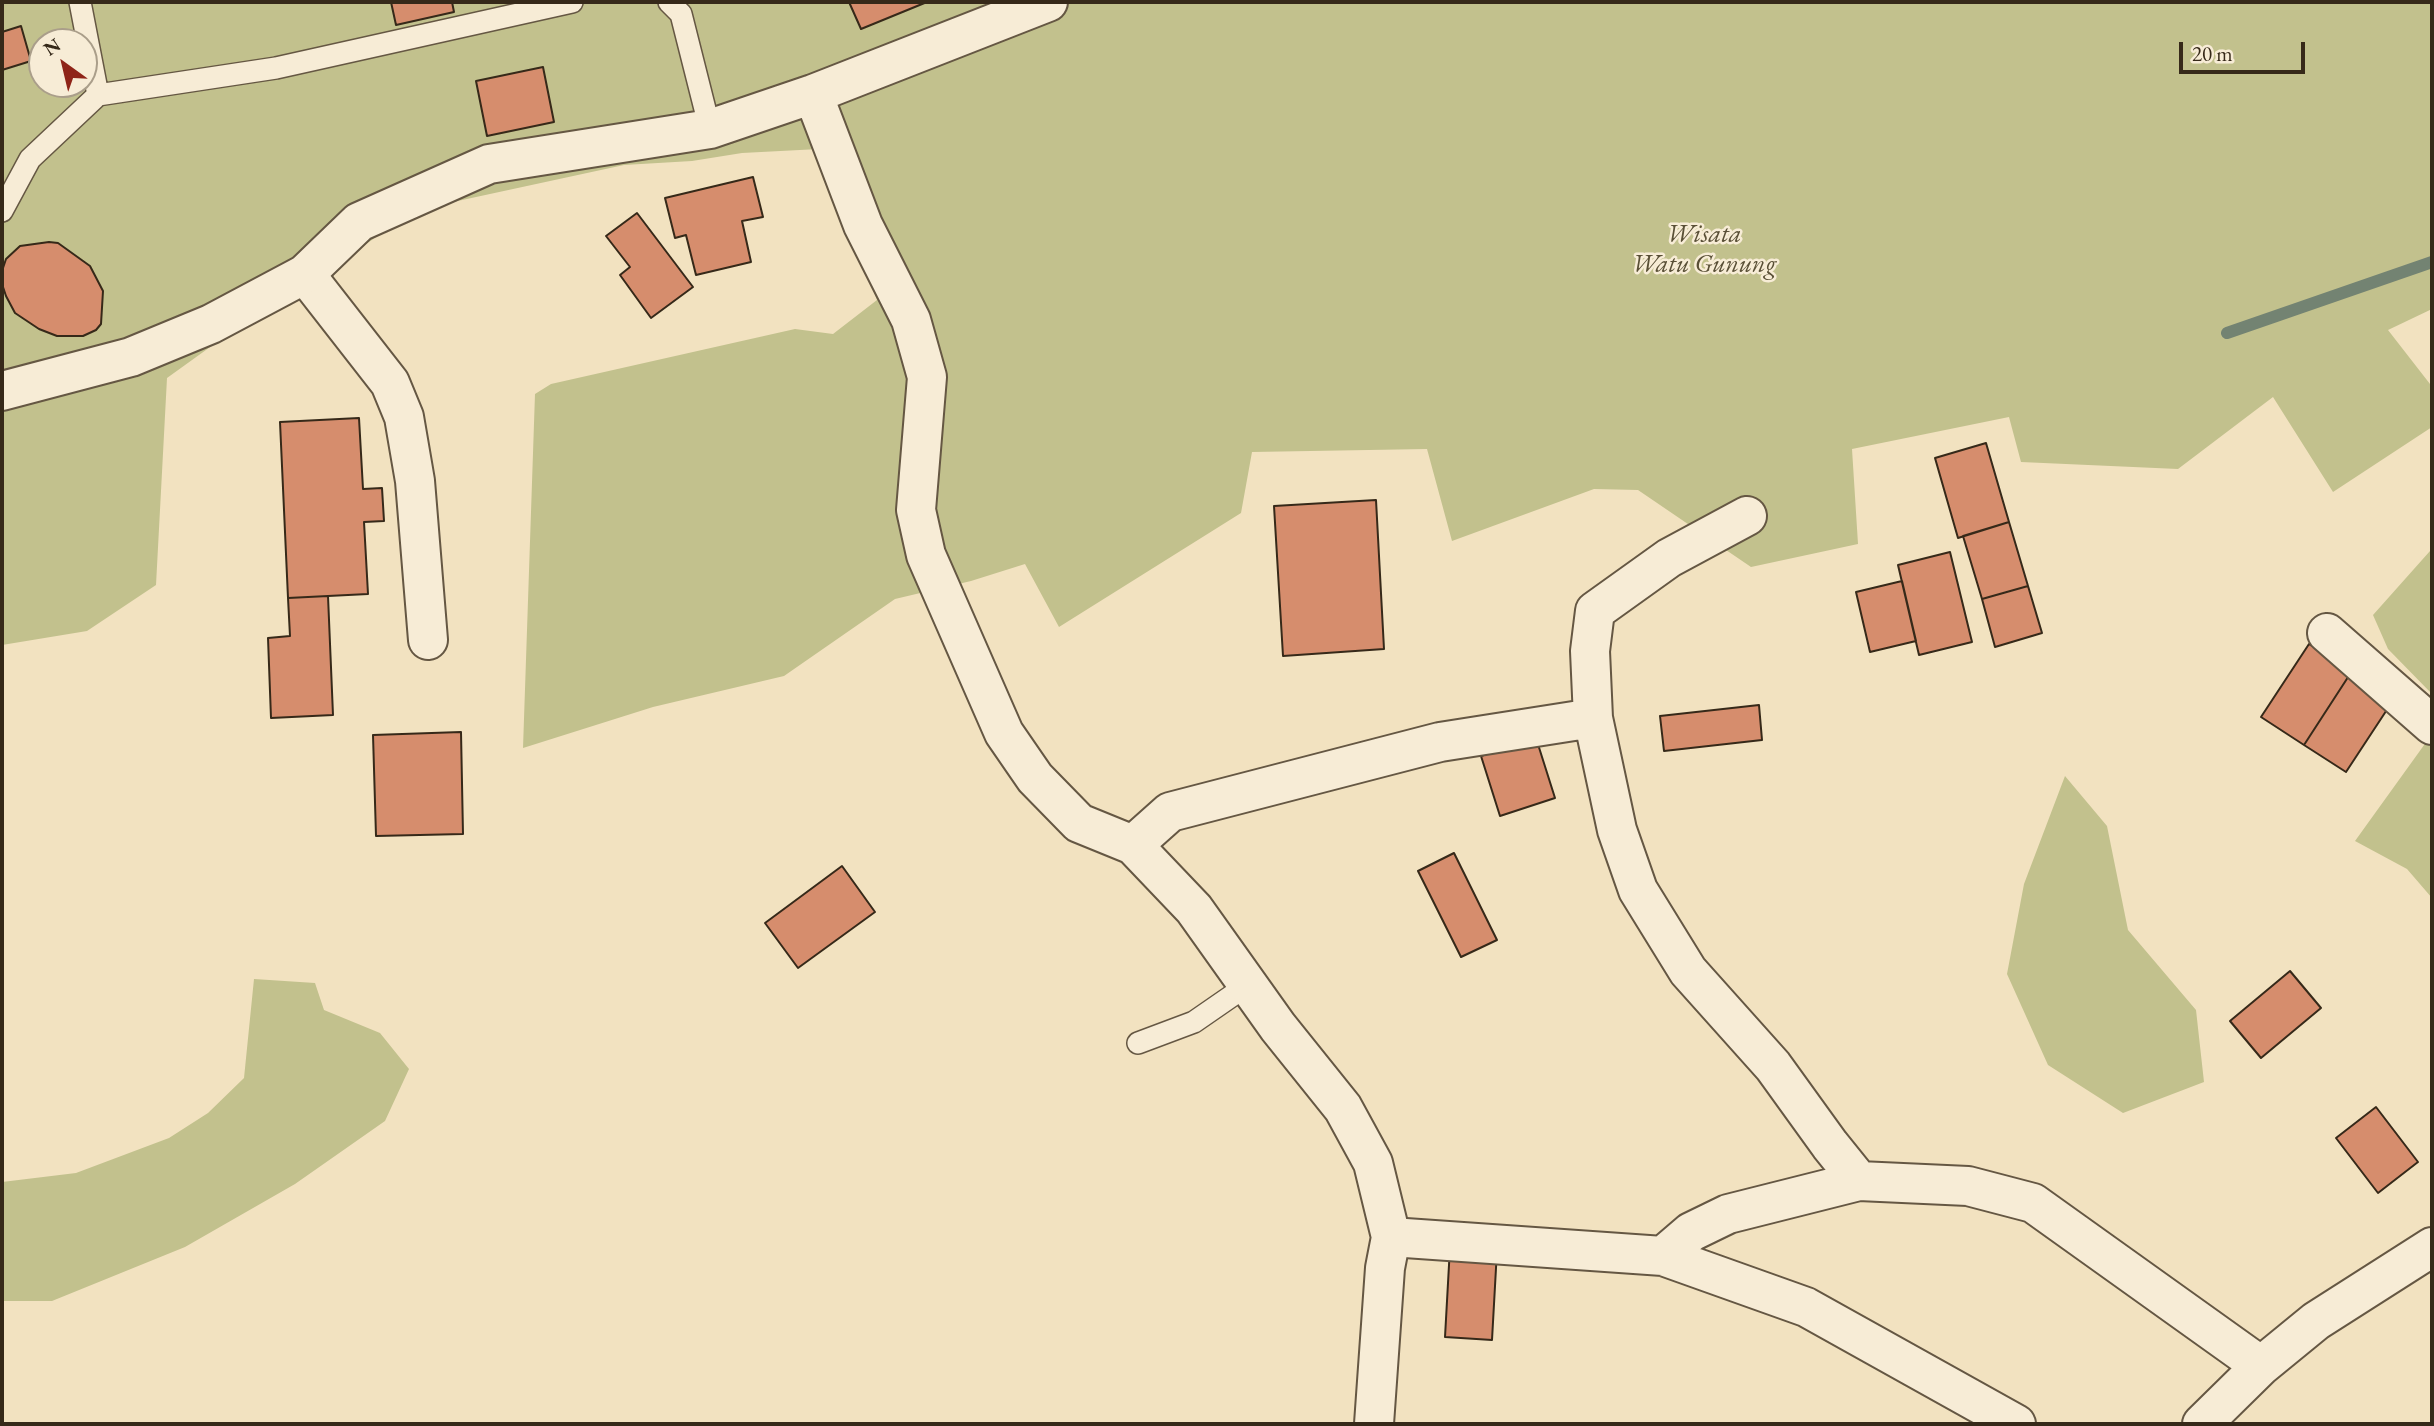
<!DOCTYPE html>
<html>
<head>
<meta charset="utf-8">
<style>
  body { margin:0 }
  #map { position:relative; width:2434px; height:1426px; overflow:hidden; background:#f2e2c0; font-family:"EB Garamond",serif }
  canvas { display:block }
  .frame { position:absolute; inset:0; border:4px solid #362919; pointer-events:none }
  .north { position:absolute; left:28px; top:28px; width:70px; height:70px; box-sizing:border-box; background:#f7ecd6; border:2px solid #aa9e8a; border-radius:50%; rotate:326deg; font-size:19px; font-weight:700; line-height:28px; text-align:center; color:#362919 }
  .north::after { content:''; display:block; margin:auto; width:24px; height:32px; background:#8f2418; clip-path:polygon(50% 0,100% 100%,50% 72%,0 100%) }
  .scale { position:absolute; left:2179px; top:42px; width:126px; height:32px; box-sizing:border-box; border:4px solid #362919; border-top:0; padding-left:9px; font-size:21px; line-height:24px; white-space:nowrap; color:#362919; -webkit-text-stroke:5px #f7ecd6; paint-order:stroke }
</style>
</head>
<body>
<div id="map">
<canvas width="2434" height="1426"></canvas>
<div class="frame"></div>
<div class="north">N</div>
<div class="scale">20 m</div>
</div>
<script>
const ctx = document.querySelector('canvas').getContext('2d');
ctx.lineJoin = 'round';
function fillPath(path, color) { ctx.fillStyle = color; ctx.fill(path, 'evenodd'); }
function strokePath(path, color, width, dash) { ctx.strokeStyle = color; ctx.lineWidth = width; ctx.lineCap = dash ? 'butt' : 'round'; ctx.setLineDash(dash || []); ctx.stroke(path); }
function label(font, color, halo, rows, align = 'center') {
  ctx.font = font + ' "EB Garamond",serif'; ctx.lineWidth = 5; ctx.setLineDash([]); ctx.textBaseline = 'middle'; ctx.strokeStyle = halo; ctx.fillStyle = color; for (const [text, x, y, turn = 0] of rows) {
    ctx.save(); ctx.translate(x, y); ctx.rotate((+turn || 0) * Math.PI / 180); ctx.textAlign = isNaN(turn) ? turn : align; if (halo) ctx.strokeText(text, 0, 0); ctx.fillText(text, 0, 0); ctx.restore();
  }
}
fillPath(new Path2D(`
  M2,2H2432V309L2388,330L2430,384L2432,427L2333,492L2273,397L2178,469L2021,462L2009,417L1852,449L1858,544L1751,567L1638,490L1594,489L1452,541L1427,449L1252,452L1241,513L1059,627L1025,564L971,581L895,599L784,676L653,707L523,748L535,394L551,384L795,329L833,334L877,300L819,149L742,153L692,161L624,165L416,210L363,246L291,305L231,332L167,378L156,585L87,631L2,645ZM42,42H84V84H42Z
  M2430,551H2432V694L2388,649L2373,615Z
  M2432,734V898L2407,869L2355,841Z
  M2065,776L2107,826L2128,930L2196,1010L2204,1082L2123,1113L2048,1065L2007,974L2024,884Z
  M254,979L315,983L324,1010L380,1033L409,1069L385,1121L295,1184L185,1247L52,1301H2V1182L76,1173L169,1138L208,1113L244,1078Z`), '#c2c18d');
strokePath(new Path2D(`
  M2227,333L2432,262`), '#738372', 12);
const building = new Path2D(`
  M391,2H452L454,12L396,25Z
  M849,2H927L861,29Z
  M21,26L31,61L2,70V32Z
  M543,67L554,122L487,136L476,81Z
  M753,177L763,217L742,221L751,262L696,275L686,235L675,238L665,198Z
  M637,213L693,287L651,318L620,275L630,267L606,236Z
  M49,242L58,243L90,266L103,291L101,324L96,330L83,336H57L39,329L15,313L6,296L3,287V268L6,259L20,246Z
  M359,418L363,489L382,488L384,521L364,522L368,594L288,598L280,422Z
  M1986,443L2009,522L1958,538L1935,458Z
  M1376,500L1384,649L1283,656L1274,506Z
  M2009,522L2028,586L1982,599L1963,536Z
  M1950,552L1972,642L1919,655L1898,565Z
  M1902,581L1916,641L1870,652L1856,592Z
  M2028,586L2042,633L1995,647L1982,599Z
  M328,596L333,715L271,718L268,638L290,636L288,598Z
  M2309,644L2352,671L2304,745L2261,717Z
  M2352,671L2394,699L2346,772L2304,745Z
  M1759,705L1762,740L1664,751L1660,716Z
  M461,732L463,834L376,836L373,735Z
  M1536,738L1555,798L1500,816L1481,756Z
  M1454,853L1497,940L1461,957L1418,871Z
  M842,866L875,912L798,968L765,923Z
  M2290,971L2321,1008L2261,1058L2230,1021Z
  M2376,1107L2418,1162L2378,1193L2336,1138Z
  M1450,1247L1497,1250L1492,1340L1445,1337Z`);
fillPath(building, '#d68d6d');
strokePath(building, '#362919', 2);
const service = new Path2D(`
  M80,2L98,95
  M669,2L681,14L710,129
  M2,211L30,159L98,95L276,68L572,2
  M1138,1043L1194,1022L1249,984`);
const minor = new Path2D(`
  M305,274L390,383L404,417L415,481L428,640
  M2327,633L2432,725
  M1593,718L1617,830L1638,890L1688,971L1773,1066L1830,1145L1859,1181L1968,1186L2033,1203L2261,1366
  M1133,845L1170,812L1440,742L1593,718L1590,651L1595,611L1669,558L1747,516
  M1391,1237L1663,1256L1806,1307L2016,1424
  M1663,1256L1691,1232L1728,1214L1859,1181
  M2202,1424L2261,1366L2316,1321L2432,1247`);
const tertiary = new Path2D(`
  M813,94L863,225L911,320L927,377L916,510L926,555L1004,733L1035,778L1079,823L1133,845L1194,909L1278,1027L1343,1108L1373,1163L1391,1237L1385,1268L1374,1424
  M2,391L131,357L211,324L305,274L359,222L489,164L710,129L813,94L1048,2`);
strokePath(service, '#655743', 24);
strokePath(minor, '#655743', 42);
strokePath(tertiary, '#655743', 42);
strokePath(service, '#f7ecd6', 21);
strokePath(minor, '#f7ecd6', 38);
strokePath(tertiary, '#f7ecd6', 38);
label('italic 26px', '#594f36', '#f7ecd6', [
  ["Wisata",1704,235],
  ["Watu Gunung",1704,265]
]);
</script>
</body>
</html>
